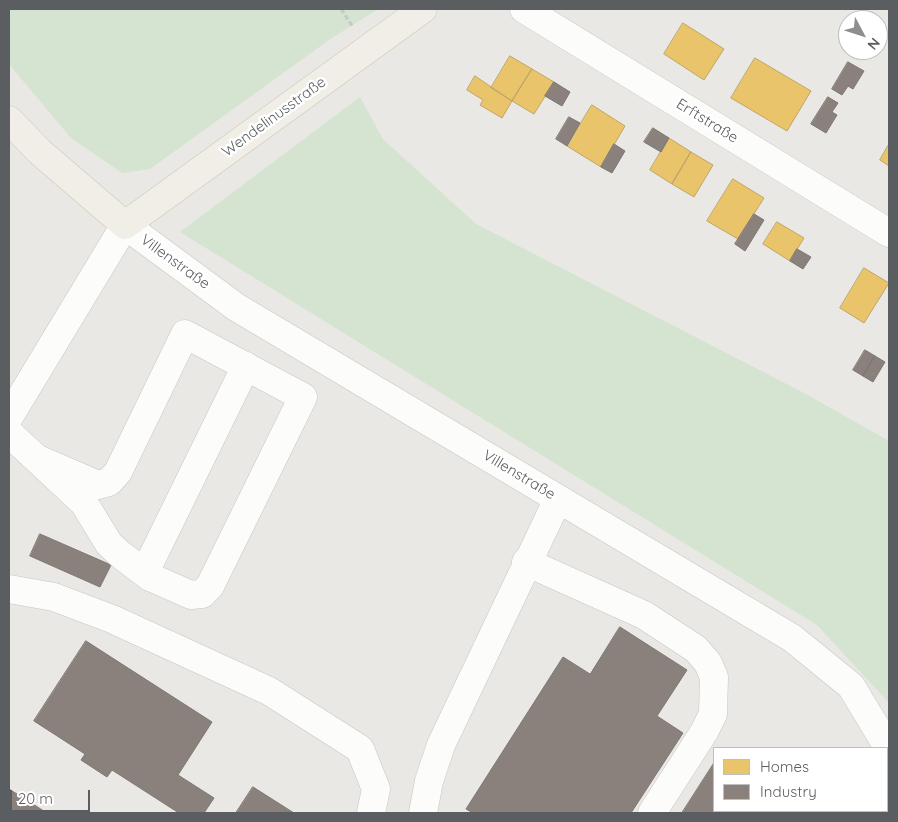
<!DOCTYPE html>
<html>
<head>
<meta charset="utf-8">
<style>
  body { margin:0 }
  #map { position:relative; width:898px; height:822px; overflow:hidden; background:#e9e8e4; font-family:Quicksand,sans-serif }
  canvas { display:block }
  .frame { position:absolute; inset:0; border:10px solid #5a5e61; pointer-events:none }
  .legend { position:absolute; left:713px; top:747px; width:175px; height:65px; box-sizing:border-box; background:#fff; border:1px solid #bdbfc0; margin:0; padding:6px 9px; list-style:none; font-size:15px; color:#5a5e61 }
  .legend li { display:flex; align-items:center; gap:10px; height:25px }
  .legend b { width:25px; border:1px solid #bdbfc0 }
  .north { position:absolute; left:838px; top:10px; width:50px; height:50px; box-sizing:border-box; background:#fff; border:1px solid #bdbfc0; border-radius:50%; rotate:130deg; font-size:14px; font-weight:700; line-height:20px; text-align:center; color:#5a5e61 }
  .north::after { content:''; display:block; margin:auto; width:18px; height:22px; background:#8c8e8f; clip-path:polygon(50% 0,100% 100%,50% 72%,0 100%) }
  .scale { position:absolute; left:10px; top:790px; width:80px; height:22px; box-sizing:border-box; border:2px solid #5a5e61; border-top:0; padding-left:6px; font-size:15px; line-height:18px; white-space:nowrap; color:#5a5e61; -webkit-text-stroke:4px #fff; paint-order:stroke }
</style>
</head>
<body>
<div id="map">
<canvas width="898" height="822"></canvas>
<div class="frame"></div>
<ul class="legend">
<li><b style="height:14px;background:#e9c46a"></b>Homes</li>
<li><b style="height:14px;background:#8a817c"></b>Industry</li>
</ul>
<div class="north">N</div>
<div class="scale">20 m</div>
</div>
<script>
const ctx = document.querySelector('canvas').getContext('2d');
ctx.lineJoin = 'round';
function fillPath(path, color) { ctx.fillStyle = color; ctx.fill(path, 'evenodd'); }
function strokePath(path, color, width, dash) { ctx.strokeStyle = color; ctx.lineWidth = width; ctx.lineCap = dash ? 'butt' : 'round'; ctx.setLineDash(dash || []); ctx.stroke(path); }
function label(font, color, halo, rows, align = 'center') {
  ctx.font = font + ' Quicksand,sans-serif'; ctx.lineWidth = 5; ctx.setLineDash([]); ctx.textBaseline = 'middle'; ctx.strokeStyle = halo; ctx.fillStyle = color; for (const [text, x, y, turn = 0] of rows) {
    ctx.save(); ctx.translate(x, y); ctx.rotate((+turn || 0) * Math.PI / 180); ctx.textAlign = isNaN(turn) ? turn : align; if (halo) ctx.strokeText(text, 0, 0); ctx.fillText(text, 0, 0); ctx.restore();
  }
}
fillPath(new Path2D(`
  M9,9H378L329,40L150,169L122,173L71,138L9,64Z
  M360,97L383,139L476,224L806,394L889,441V703L817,625L180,232Z`), '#d4e4d1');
const homes = new Path2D(`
  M683,23L724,49L704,80L664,54Z
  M510,56L532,69L512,101L491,88Z
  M755,58L811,91L787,131L731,98Z
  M532,69L554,82L534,114L512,101Z
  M475,76L512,101L502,118L480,105L483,100L467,90Z
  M592,105L625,126L601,167L567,146Z
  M669,138L691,152L672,184L650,170Z
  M889,144V166L880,160Z
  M691,152L713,165L694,197L672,184Z
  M733,179L764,198L738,239L707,221Z
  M777,222L804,238L790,261L763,244Z
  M864,268L889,283L864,323L840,308Z`);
fillPath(homes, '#e9c46a');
strokePath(homes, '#bea567', 1);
const industry = new Path2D(`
  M848,62L864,71L853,89L848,86L842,95L832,89Z
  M554,82L570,92L562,106L545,96Z
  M828,97L838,103L832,112L837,115L826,133L811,124Z
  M569,117L580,123L567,146L556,139Z
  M653,128L669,138L661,152L644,142Z
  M614,144L625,151L612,173L601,167Z
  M754,214L764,220L745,251L735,244Z
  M797,249L811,257L803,269L790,261Z
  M865,350L875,356L863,376L853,370Z
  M875,356L885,362L873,382L863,376Z
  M40,534L111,565L100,587L30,556Z
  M620,627L687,670L657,716L683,733L631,813H473L466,809L563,657L590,674Z
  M86,641L212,722L178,775L214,798L204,813H179L112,770L107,777L81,760L85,754L34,721Z
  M714,763V811H724L723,813H682Z
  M253,787L294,813H236Z
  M9,789L47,813H9Z`);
fillPath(industry, '#8a817c');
strokePath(industry, '#7c7674', 1);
const minor = new Path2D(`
  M524,9L889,233
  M9,417L125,225L236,307L792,638L851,686L889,749
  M9,433L84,503L109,544L121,555L150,577L191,595L202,594L210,586L303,397L185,334L118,472L109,482L98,485L38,459
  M526,562L644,615L696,649L708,663L714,677L713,714L704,732L652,813
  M145,572L246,366
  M9,589L54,597L112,619L269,691L360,749L376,789L371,813
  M423,813L429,781L441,745L558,499`);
const major = new Path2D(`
  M9,120L40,152L125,225L423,9`);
strokePath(minor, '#c6c6c6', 29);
strokePath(major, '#cec6b5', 29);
strokePath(new Path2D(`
  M341,9L353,27`), '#c5c9c7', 3, [5, 2.5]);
strokePath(minor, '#fcfcfb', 28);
strokePath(major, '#f1eee7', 28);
label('15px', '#5a5e61', '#fff', [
  ["Wendelinusstraße",274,117,-36],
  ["Erftstraße",707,121,32],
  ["Villenstraße",175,262,36],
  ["Villenstraße",519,475,31]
]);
</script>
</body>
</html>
